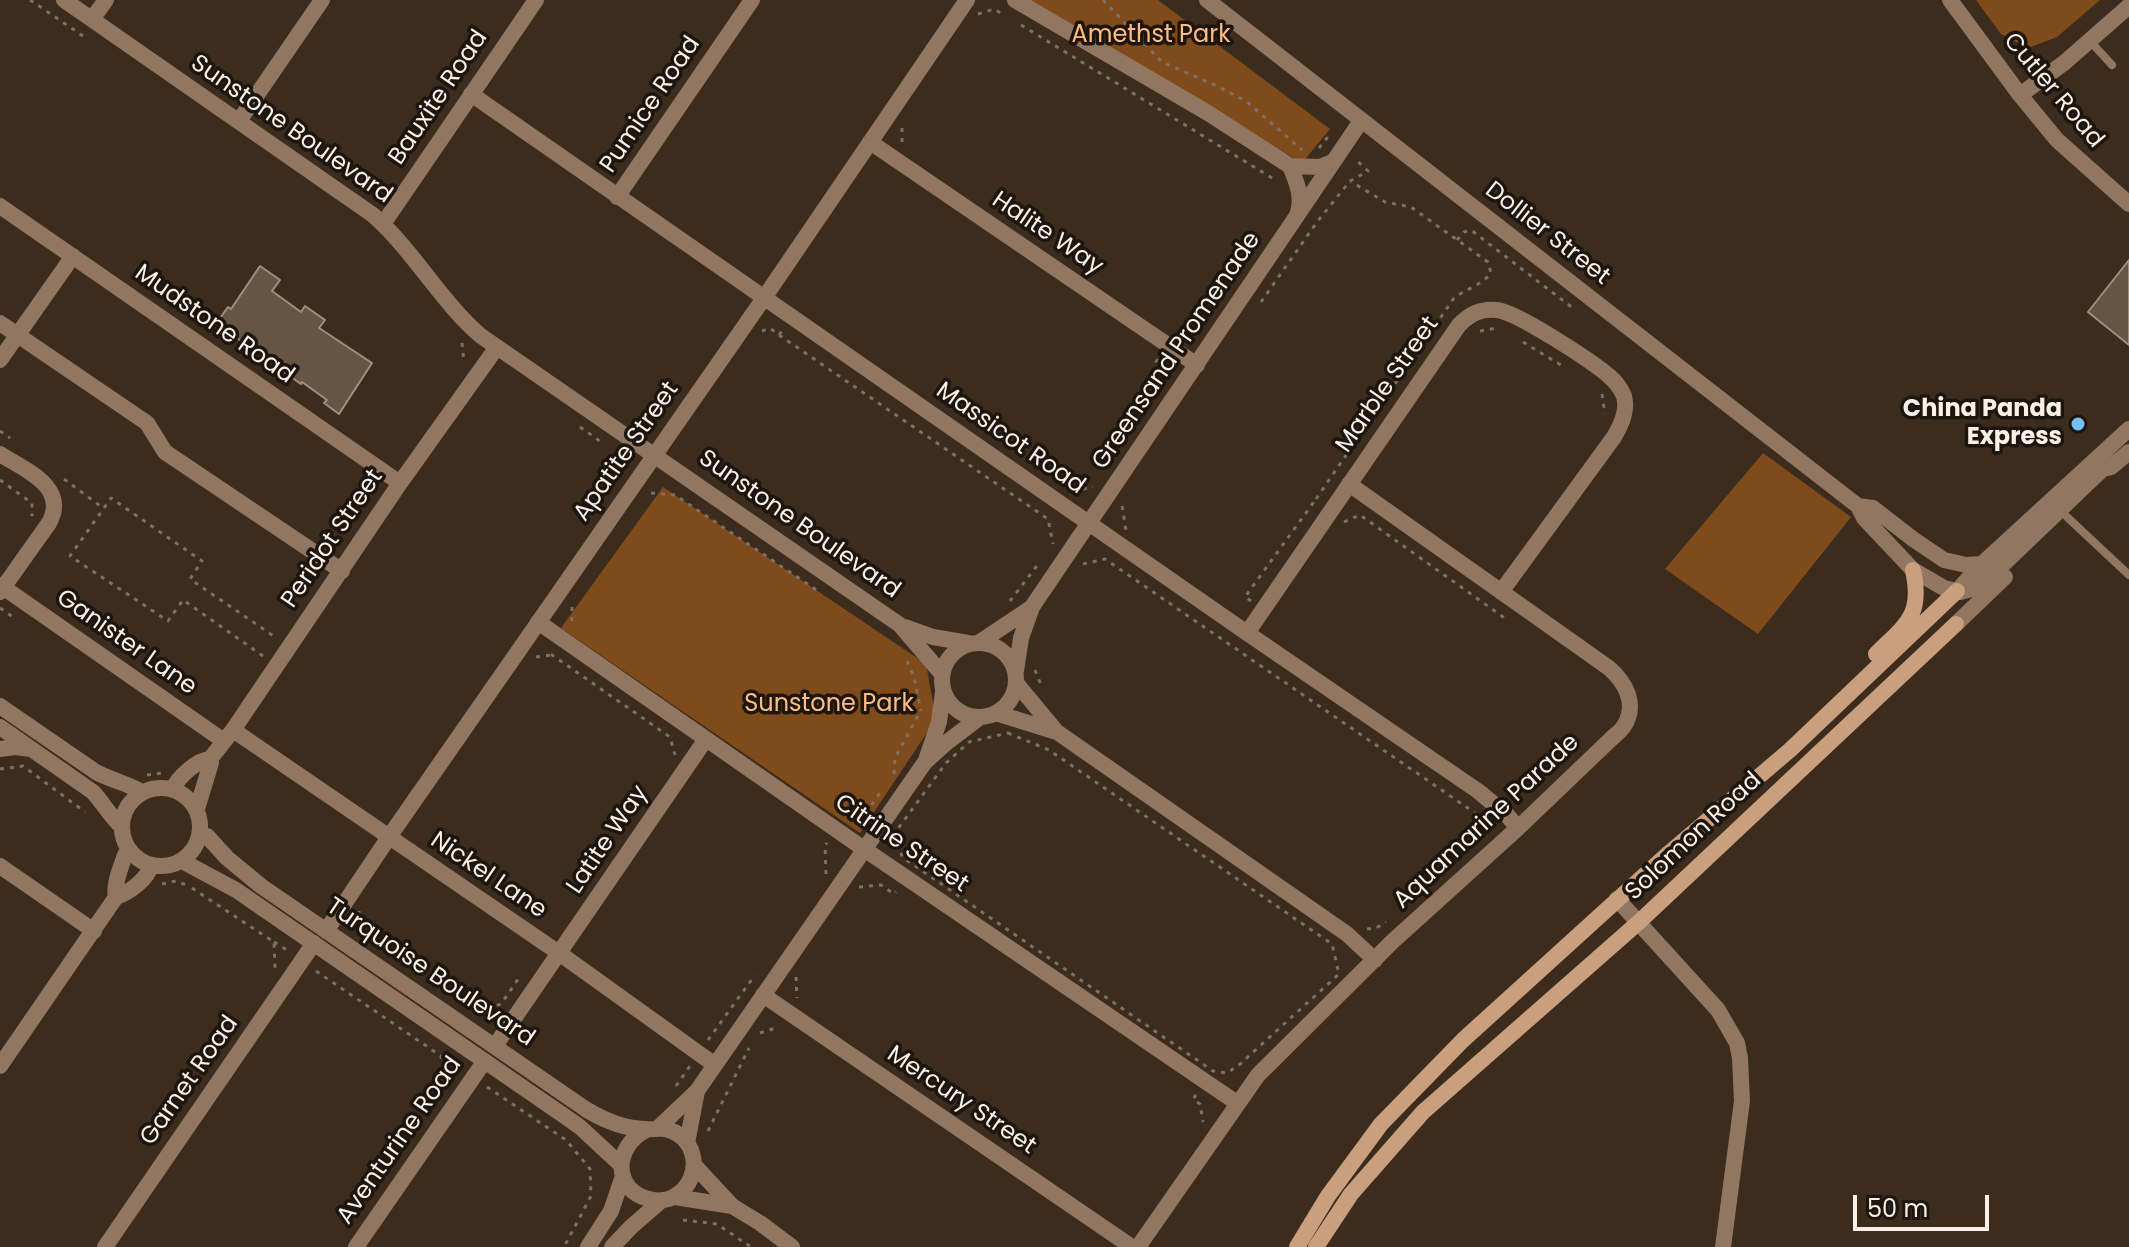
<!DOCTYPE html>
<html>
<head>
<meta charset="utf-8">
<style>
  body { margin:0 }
  #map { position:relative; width:2129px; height:1247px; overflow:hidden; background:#3c2c1e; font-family:Poppins,sans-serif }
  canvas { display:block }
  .scale { position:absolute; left:1853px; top:1195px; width:136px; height:36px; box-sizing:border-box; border:4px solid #fbf0e7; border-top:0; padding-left:10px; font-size:24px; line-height:28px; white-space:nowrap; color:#fbf0e7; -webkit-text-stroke:6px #1d1610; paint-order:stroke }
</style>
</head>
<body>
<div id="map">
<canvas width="2129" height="1247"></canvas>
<div class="scale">50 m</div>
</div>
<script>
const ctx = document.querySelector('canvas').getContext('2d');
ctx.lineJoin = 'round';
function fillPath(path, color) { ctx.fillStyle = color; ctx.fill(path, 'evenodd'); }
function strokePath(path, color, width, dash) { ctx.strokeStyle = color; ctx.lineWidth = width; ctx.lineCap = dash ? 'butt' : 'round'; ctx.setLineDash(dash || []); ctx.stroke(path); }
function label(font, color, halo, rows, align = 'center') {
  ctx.font = font + ' Poppins,sans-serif'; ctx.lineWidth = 7; ctx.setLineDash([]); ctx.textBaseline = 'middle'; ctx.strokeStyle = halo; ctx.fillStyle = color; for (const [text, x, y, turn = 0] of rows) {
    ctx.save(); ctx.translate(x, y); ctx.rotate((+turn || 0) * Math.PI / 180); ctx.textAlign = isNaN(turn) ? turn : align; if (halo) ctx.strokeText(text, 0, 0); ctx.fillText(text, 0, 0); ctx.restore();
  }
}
fillPath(new Path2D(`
  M1024,0H1158L1330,129L1302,163Z
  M1976,0H2100L2057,37L2028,48L2001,34Z
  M1763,453L1851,517L1758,634L1665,569Z
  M663,487L926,664L936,719L860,833L561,628Z`), '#7f4b1a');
const building = new Path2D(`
  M2129,260V345L2088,312Z
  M260,266L280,280L272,291L301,312L305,306L325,320L319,328L372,363L339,414L324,403L327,400L302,382L301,384L278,368L279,366L229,333L231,330L218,321L228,307L231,309Z`);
fillPath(building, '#665445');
strokePath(building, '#a28e7e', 2);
strokePath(new Path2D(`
  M30,0L86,38
  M1103,0L1162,62L1215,85L1246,101L1302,150
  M978,14L994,9L1004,15
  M1021,25L1277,181
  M902,128V142L904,144
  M1319,148L1327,138L1330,140
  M1457,240L1464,232L1471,230L1574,309
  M1261,302L1317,222L1350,181L1368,171L1355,159
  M762,331L770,328L779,335L782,331
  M1480,331L1496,328
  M1181,332L1201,327
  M779,335L1048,519L1053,544
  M1523,342L1564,367
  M462,343L464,363
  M1158,359L1156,362L1160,386
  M1602,394L1605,414
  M640,426L652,423L657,414L661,417
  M580,427L604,444
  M0,431L10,438
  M619,453L622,464L615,473L620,476
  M64,479L103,508
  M0,480L32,503V516
  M367,482L370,497
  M1073,491L1093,487
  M651,493L675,495L821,593
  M1316,499L1454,298C1466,289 1482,285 1491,273L1488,262L1411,207L1385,202L1350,181
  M1122,506L1126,530
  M1344,522L1360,515L1506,619
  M1083,564L1105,559L1478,815L1480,837
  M1010,601L1039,563
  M1251,601L1245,597L1316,499
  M572,607V624
  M0,608L13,617
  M553,654L552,655L670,737L675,755
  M263,656L183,600L168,621L70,556L111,498L202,561L190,579L275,637
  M536,657L552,655
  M907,661L914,677L921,711
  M1035,670L1041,685
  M1008,733L1049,750L1332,944L1339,974L1239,1065L1227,1073L1213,1071L902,857L897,830L946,763L969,742Z
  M0,769L23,766L85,812
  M894,774L895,758L920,712
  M147,775L163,773
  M848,815L863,817L880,793
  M826,874L825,845L827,843
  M162,884L176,881L189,886
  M859,887L881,885L894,894L896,892
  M192,888L274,942L275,968
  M359,911L360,931
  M1367,929L1376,928L1386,922
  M274,942L287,950
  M316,971L441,1056L445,1085
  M796,977L797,998
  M478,1012L501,1004L521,975
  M760,1033L779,1027
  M708,1040L755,975
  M441,1056L458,1068
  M676,1086L690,1066
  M487,1087L566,1140L590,1169L591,1196L564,1247
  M1196,1095L1193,1099L1200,1104L1203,1122
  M708,1131L749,1048
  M683,1220L717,1224L751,1247`), '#7d6f63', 3, [4, 6]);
strokePath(new Path2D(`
  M2089,40L2112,65
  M2067,517L2129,575`), '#917762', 8);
strokePath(new Path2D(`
  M64,0L373,215C414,251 440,301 481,336L900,625L942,674
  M1015,0L1208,113L1290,166
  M1207,0L1858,506L1864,518L1913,570L1944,588L1960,592L1976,588L1992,575L2089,482L2103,469L2111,467L2129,452
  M1950,0L2020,95L2057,140L2129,204
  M92,19L106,0
  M471,94L1247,633L1478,791L1507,815L1518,828
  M2020,95L2064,63L2129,6
  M239,121L322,0
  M870,142L1197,365
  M617,197L752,0
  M0,206L400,483
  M1298,212C1303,196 1296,181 1290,166L1320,167L1334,161
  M383,224L536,0
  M0,323L147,423L165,452L342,571
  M0,360L73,256
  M0,454C25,470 69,487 49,523L0,592
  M1858,506L1873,508L1913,539L1944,560L1966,565L1982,564
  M0,585L224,741
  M1957,591L1982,564L2129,429
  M538,622L864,849L1237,1103
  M1956,624L2005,577
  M905,627L933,637L968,643
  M1247,633L1459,325C1470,314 1481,308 1497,310C1517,312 1593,362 1609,376C1615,381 1621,389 1624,396C1628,411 1621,425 1614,437L1501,592
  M980,642L1031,608
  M942 680a37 37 0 1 1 74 0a37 37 0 1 1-74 0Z
  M1016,671L1021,638L1032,607L1361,121
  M1017,684L1056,731
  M0,706L96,772C108,779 133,785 141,792
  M996,713L1057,732L1347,934L1375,960
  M0,727L93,792C103,803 110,816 121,826
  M233,730L559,953L715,1065
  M0,749L15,747L31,749
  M927,757L939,722L943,692
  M122 827a39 39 0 1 1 78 0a39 39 0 1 1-78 0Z
  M173,789C178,777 197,760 210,759
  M197,809L211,763L210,759L233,730L400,483L497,347
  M200,834L207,836L227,858L261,886L587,1110C604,1120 624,1129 645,1129C653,1130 661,1127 669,1130C698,1139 702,1177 678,1194C670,1200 659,1202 649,1199C612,1190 614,1146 646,1130
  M182,861L236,890L563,1115L580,1127L621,1165
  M0,866L94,931
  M116,897C113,885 121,867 125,855L131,852
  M1617,899L1718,1010L1737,1043L1740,1058L1742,1101L1723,1247
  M326,931L389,837L764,298L967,0
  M763,995L1132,1247
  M495,1046L706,739
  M0,1066L116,897C130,892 148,879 151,865
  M658,1128L697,1091L925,762L946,743L979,718
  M687,1143L697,1091
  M695,1166L732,1206L760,1223L792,1247
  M675,1197L732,1206
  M105,1247L314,943
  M356,1247L484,1062
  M588,1247L611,1211L623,1176
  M612,1247L631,1227L662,1200
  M1138,1247L1258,1075L1393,941L1518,828L1610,740C1615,735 1621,731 1624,726C1638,704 1625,682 1609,668L1349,484`), '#917762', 16);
strokePath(new Path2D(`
  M1876,654C1906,624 1923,616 1913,570
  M1297,1247L1328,1196L1381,1124L1463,1040L1669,853L1790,750L1957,591
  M1316,1247L1351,1194L1423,1112L1639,922L1956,624`), '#c99f7e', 16);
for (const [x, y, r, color] of [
  [2078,424,8,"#74c0f6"]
]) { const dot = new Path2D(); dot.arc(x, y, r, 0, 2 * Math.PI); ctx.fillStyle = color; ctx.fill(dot); strokePath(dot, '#1d1610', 3); }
label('24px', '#febc85', '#1d1610', [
  ["Amethst Park",1151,36],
  ["Sunstone Park",829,705]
]);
label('24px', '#fbf0e7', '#1d1610', [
  ["Cutler Road",2053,91,50],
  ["Bauxite Road",439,98,-56],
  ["Pumice Road",651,105,-56],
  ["Sunstone Boulevard",291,130,35],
  ["Halite Way",1047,234,34],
  ["Dollier Street",1547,234,38],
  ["Mudstone Road",214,325,35],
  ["Greensand Promenade",1177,351,-56],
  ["Marble Street",1388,385,-55],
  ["Massicot Road",1010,439,35],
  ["Apatite Street",627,452,-55],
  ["Sunstone Boulevard",799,525,35],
  ["Peridot Street",333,539,-56],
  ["Ganister Lane",126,643,35],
  ["Aquamarine Parade",1487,822,-43],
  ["Solomon Road",1694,837,-43],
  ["Latite Way",608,840,-56],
  ["Citrine Street",901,844,34],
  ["Nickel Lane",488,876,34],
  ["Turquoise Boulevard",430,973,34],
  ["Garnet Road",190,1081,-55],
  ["Mercury Street",961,1101,34],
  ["Aventurine Road",400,1141,-55]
]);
label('bold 24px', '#fbf0e7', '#1d1610', [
  ["China Panda",2062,410],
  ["Express",2062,438]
], 'right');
</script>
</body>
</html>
